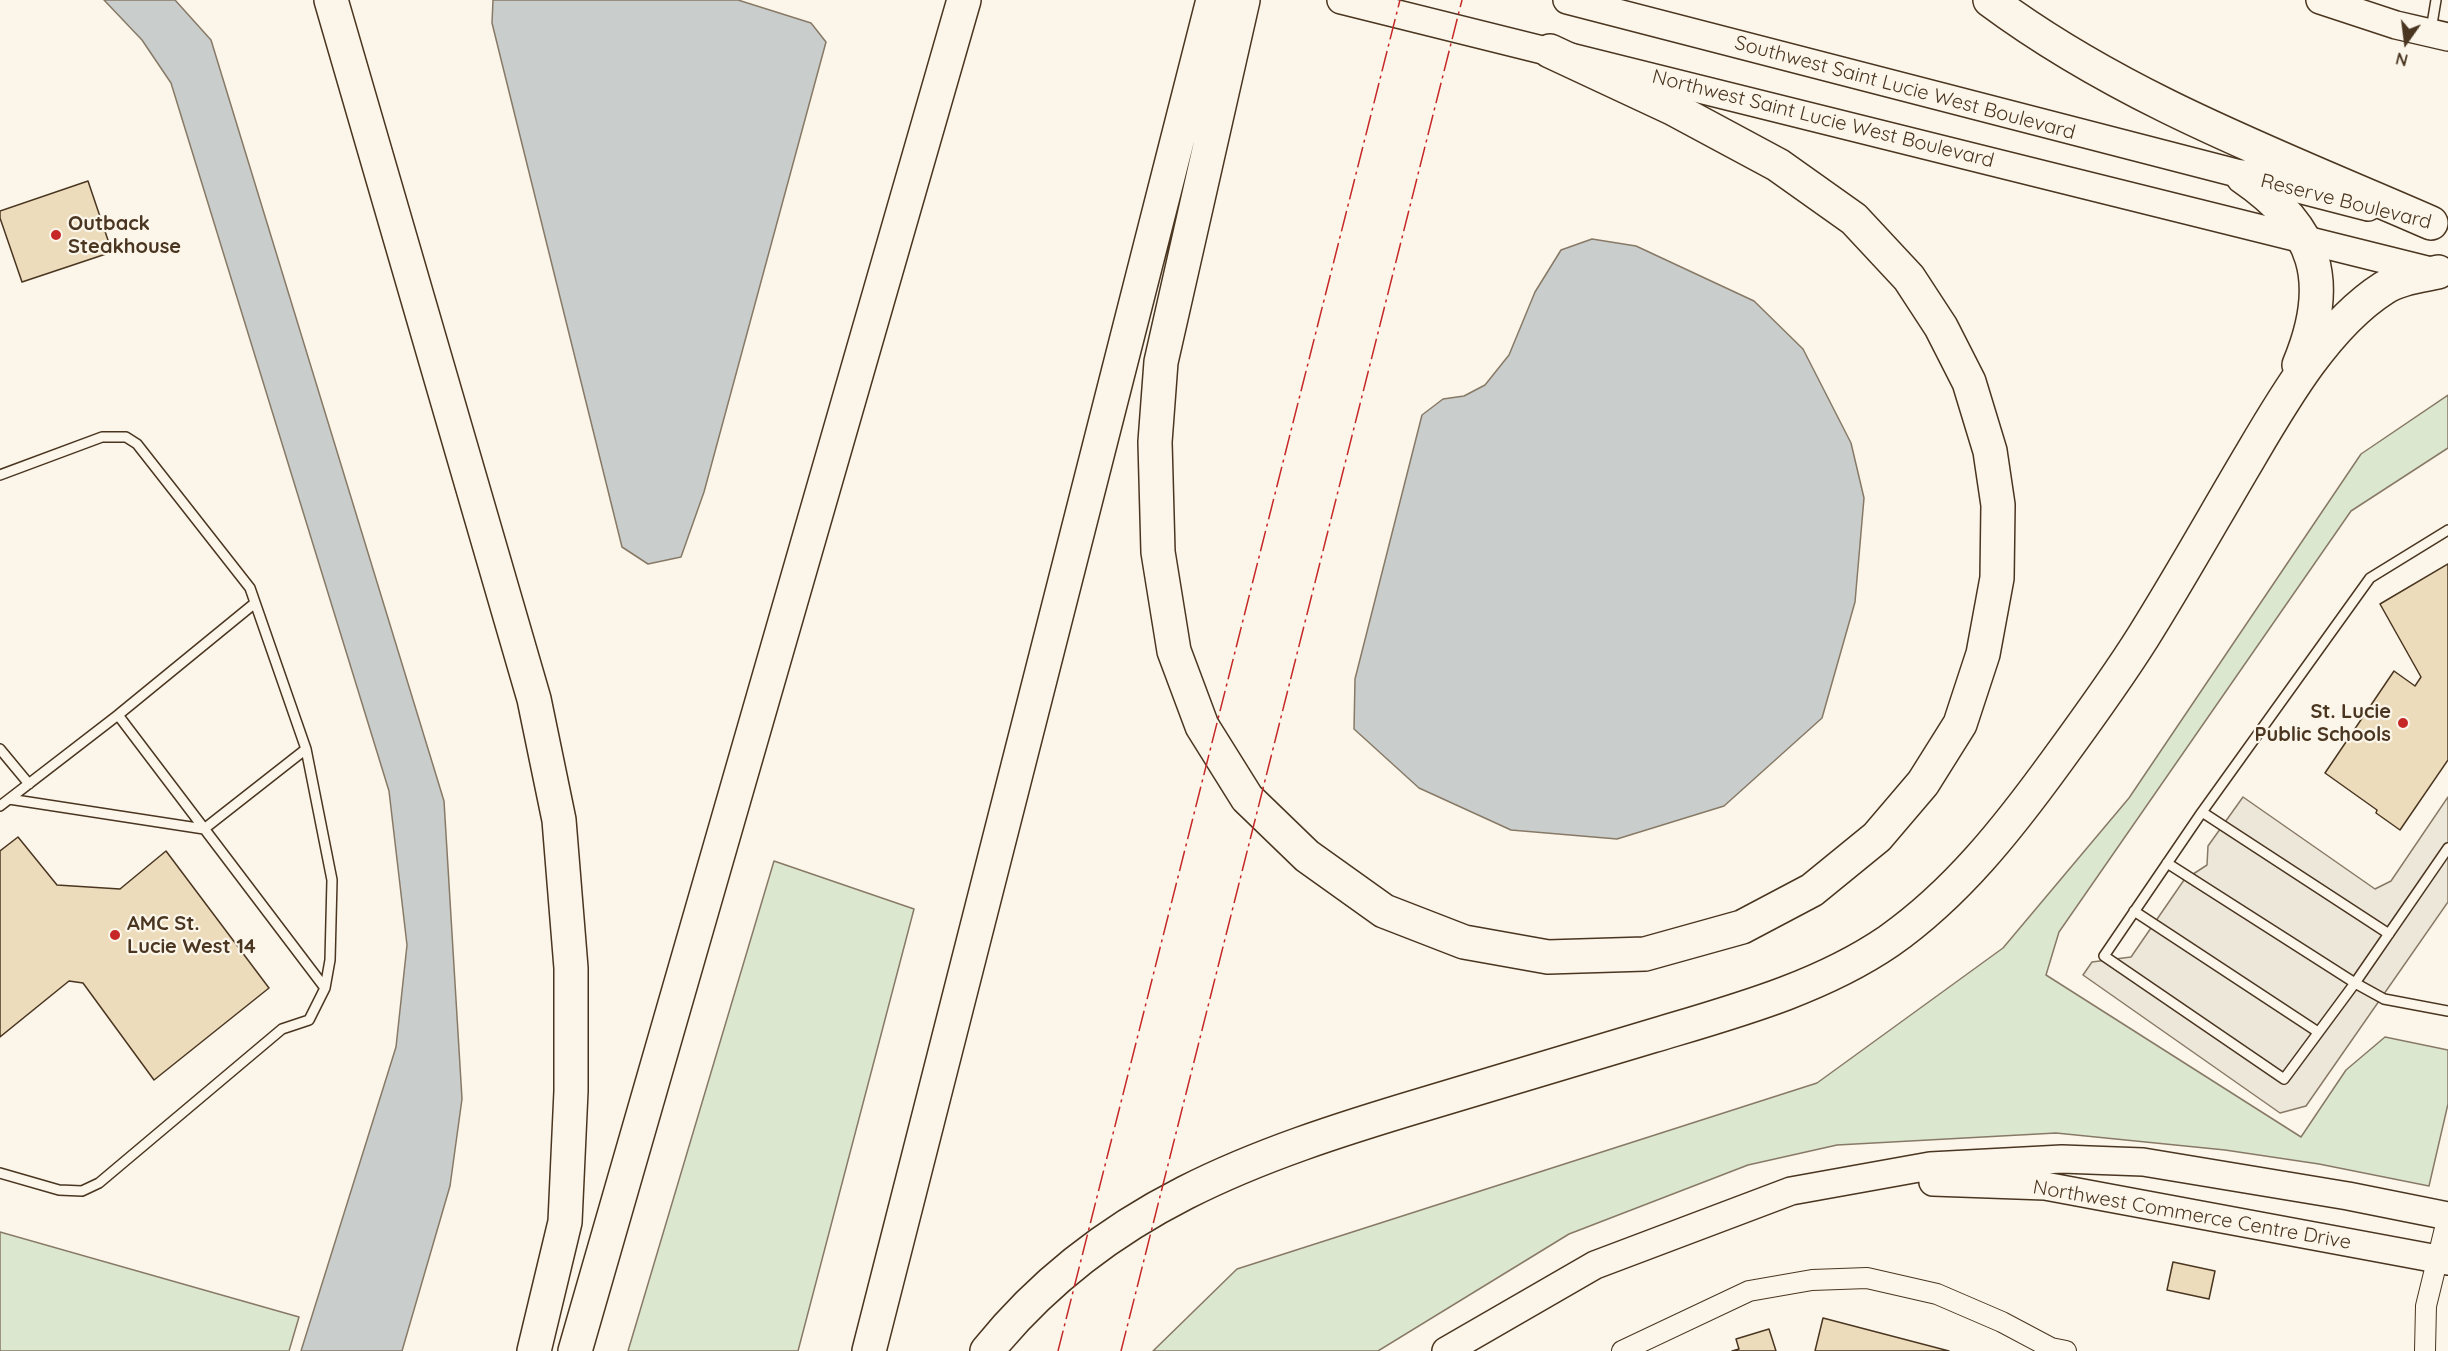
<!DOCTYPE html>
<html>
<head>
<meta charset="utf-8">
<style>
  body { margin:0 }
  #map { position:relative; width:2448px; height:1351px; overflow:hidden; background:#fbf6e9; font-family:Quicksand,sans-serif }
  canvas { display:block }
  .north { position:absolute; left:2376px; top:12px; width:60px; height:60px; -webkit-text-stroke:4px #fbf6e9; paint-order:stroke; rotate:194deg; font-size:16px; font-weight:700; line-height:24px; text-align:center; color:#4a3520 }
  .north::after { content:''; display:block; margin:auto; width:21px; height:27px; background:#4a3520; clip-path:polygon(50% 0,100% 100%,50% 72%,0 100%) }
</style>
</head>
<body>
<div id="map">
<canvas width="2448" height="1351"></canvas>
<div class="north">N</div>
</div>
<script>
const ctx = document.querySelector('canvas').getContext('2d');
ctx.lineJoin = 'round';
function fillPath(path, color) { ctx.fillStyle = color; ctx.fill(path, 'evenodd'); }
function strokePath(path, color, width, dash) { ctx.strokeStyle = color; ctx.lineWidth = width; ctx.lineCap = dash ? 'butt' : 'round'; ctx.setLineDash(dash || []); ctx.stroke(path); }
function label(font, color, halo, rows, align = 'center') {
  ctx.font = font + ' Quicksand,sans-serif'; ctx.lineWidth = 4.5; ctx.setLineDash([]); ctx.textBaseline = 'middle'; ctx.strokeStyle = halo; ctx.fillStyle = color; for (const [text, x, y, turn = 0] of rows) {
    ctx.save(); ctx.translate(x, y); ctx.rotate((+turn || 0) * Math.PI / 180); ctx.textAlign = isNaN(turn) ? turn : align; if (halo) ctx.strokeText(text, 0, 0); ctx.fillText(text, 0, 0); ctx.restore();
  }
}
const green = new Path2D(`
  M2448,395V448L2351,511L2059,932L2046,975L2301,1137L2346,1070L2385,1037L2448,1050V1104L2429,1186L2319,1164L2225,1150L2056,1133L1837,1145L1748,1165L1569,1234L1378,1351H1153L1237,1269L1817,1083L2003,948L2129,798L2361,454Z
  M774,861L914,909L798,1351H628Z
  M0,1232L299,1317L289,1351H0Z`);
fillPath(green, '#dce7d0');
strokePath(green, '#887966', 1.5);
const parking = new Path2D(`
  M2243,797L2375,889L2391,881L2448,797V902L2306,1106L2280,1113L2083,975L2092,962L2131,957L2184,880L2207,865L2208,846Z`);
fillPath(parking, '#ede7d9');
strokePath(parking, '#887966', 1.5);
const water = new Path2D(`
  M104,0H175L211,40L444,801L462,1099L450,1186L402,1351H301L396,1047L407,945L389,791L171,83L142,40Z
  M493,0H738L811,23L826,42L704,492L681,557L648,564L622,547L492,23Z
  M1592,239L1636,246L1754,301L1803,349L1851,443L1864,498L1855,602L1822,718L1724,806L1617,839L1511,830L1419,788L1354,729L1355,679L1422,415L1443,399L1464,396L1485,385L1509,355L1535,292L1561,250Z`);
fillPath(water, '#c9cecd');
strokePath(water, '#887966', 1.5);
const building = new Path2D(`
  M88,181L112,252L22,282L0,218V211Z
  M2448,564V760L2400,830L2376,813L2377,810L2325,773L2394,671L2415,686L2421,677L2380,604Z
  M18,837L57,885L120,889L166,851L269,988L154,1080L83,983L69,981L0,1037V851Z
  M2173,1262L2215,1271L2209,1299L2167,1290Z
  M1823,1318L1949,1351H1815Z
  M1769,1329L1776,1351H1732L1739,1349L1736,1339Z`);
fillPath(building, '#ecdcbc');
strokePath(building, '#4a3520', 1.5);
const lane = new Path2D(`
  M2431,30L2436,0
  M0,475L102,437H126L137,444L250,588L306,749L332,880L330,960L325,988L309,1020L282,1029L99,1183L82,1191L59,1190L0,1173
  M2448,530L2370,578L2202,812L2104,956L2284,1079L2355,983L2448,848
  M118,715L325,988
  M0,749L29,784
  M9,799L204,829L306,749
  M0,806L118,715L255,603
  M2202,812L2389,934
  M2167,863L2355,983L2384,999L2448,1011
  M2134,911L2318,1032`);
const street = new Path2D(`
  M1622,1351L1749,1291L1812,1280L1867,1278L1937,1294L2002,1322L2051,1348L2066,1351
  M2425,1351L2426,1306L2448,1216`);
const secondary = new Path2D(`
  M1341,0L2435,272
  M1567,0L2368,207
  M2320,0L2396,25L2448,37
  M1933,1182L2045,1186L2448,1261
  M1446,1351L1595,1265L1791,1191L1930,1166L2062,1159L2143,1162L2348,1196L2448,1216`);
const highway = new Path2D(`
  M331,0L534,699L559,820L571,968V1091L565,1222L534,1351
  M1243,0L1161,362L1155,442L1158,552L1174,651L1202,726L1247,798L1307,856L1384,911L1464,942L1548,957L1645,954L1742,927L1812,890L1877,837L1923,783L1960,724L1983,654L1997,578L1998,505L1990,451L1969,382L1941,327L1909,278L1854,219L1778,165L1672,108L1550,51
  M1990,0C2123,99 2280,157 2431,223
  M2243,177C2317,228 2334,281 2299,365
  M575,1351L964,0
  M869,1351L1213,0
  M987,1351C1103,1207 1254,1155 1425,1104C1501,1081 1576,1059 1652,1036C1732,1012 1819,989 1889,941C1957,893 2008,828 2056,762C2086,721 2116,680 2143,637C2180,578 2214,517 2249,458C2283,400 2326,325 2384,288C2400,278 2420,276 2438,272`);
strokePath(lane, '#4a3520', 12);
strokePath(street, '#4a3520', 22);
strokePath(secondary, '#4a3520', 30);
strokePath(highway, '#4a3520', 36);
strokePath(lane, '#fbf6e9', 9);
strokePath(street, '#fbf6e9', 20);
strokePath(secondary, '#fbf6e9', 27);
strokePath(highway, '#fbf6e9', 33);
strokePath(new Path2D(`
  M1058,1351L1400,0
  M1121,1351L1462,0`), '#c62828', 1.5, [21, 4.5, 3, 4.5]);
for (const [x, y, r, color] of [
  [56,235,6,"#c62828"],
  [2403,723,6,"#c62828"],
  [115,935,6,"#c62828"]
]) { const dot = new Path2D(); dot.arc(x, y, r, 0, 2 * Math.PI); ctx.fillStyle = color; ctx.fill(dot); strokePath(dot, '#fbf6e9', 2); }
label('20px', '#4a3520', '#fbf6e9', [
  ["Southwest Saint Lucie West Boulevard",1905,88,15],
  ["Northwest Saint Lucie West Boulevard",1823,119,14],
  ["Reserve Boulevard",2346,202,14],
  ["Northwest Commerce Centre Drive",2192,1215,10]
]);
label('bold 20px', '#4a3520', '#fbf6e9', [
  ["Outback",68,224],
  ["Steakhouse",68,247],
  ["St. Lucie",2391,712,"right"],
  ["Public Schools",2391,735,"right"],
  ["AMC St.",127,924],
  ["Lucie West 14",127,947]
], 'left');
</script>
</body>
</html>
